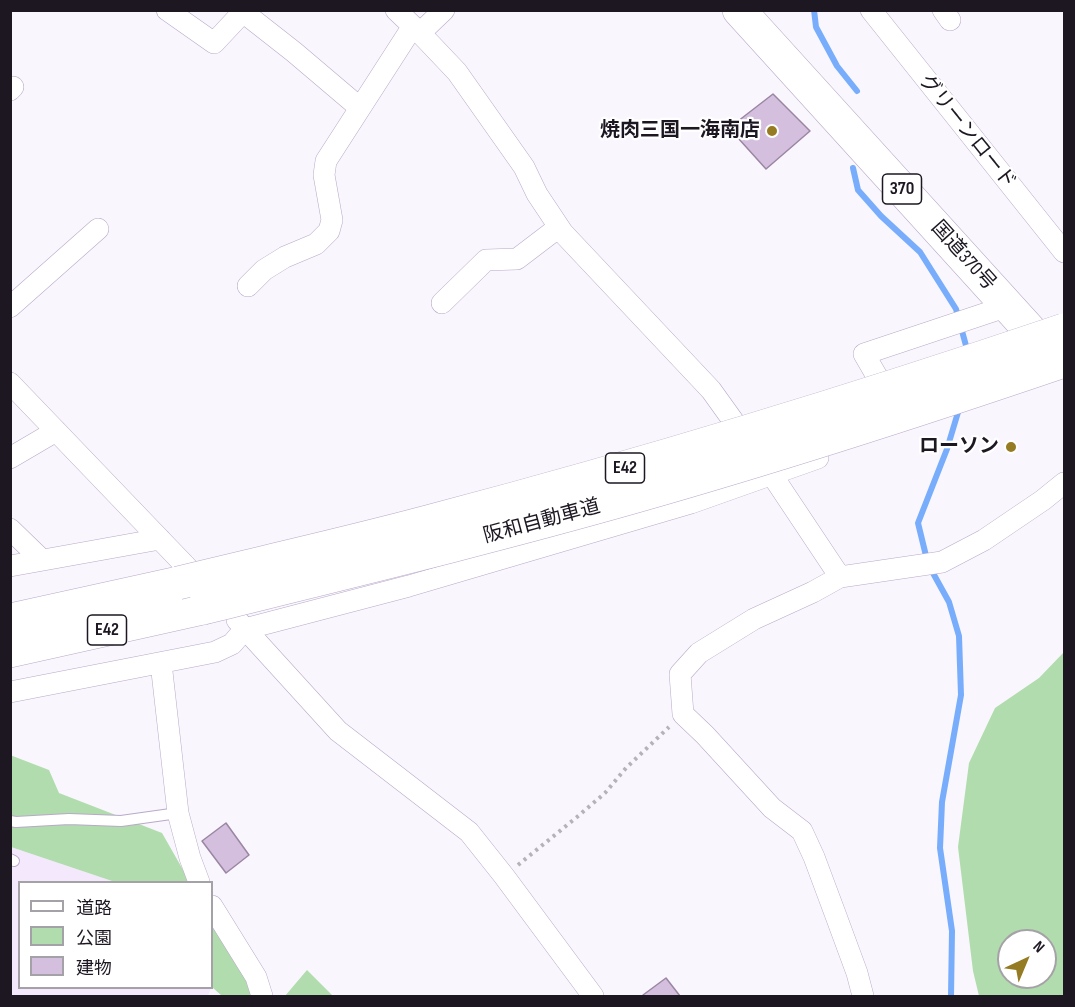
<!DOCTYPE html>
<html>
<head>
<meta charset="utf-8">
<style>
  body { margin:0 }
  #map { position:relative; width:1075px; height:1007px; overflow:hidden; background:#f9f6fd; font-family:"Sofia Sans Condensed","Noto Sans JP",sans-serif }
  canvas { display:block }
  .frame { position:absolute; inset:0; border:12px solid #1d1722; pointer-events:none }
  .legend { position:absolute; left:18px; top:881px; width:195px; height:108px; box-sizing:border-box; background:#fff; border:2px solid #a5a2a7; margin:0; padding:8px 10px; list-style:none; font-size:18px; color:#1d1722 }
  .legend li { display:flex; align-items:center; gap:12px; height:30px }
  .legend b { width:30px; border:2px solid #a5a2a7 }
  .north { position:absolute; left:997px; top:929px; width:60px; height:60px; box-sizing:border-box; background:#fff; border:2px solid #a5a2a7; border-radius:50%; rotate:44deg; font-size:16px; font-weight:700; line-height:24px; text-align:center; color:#1d1722 }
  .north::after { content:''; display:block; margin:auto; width:21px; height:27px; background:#957b22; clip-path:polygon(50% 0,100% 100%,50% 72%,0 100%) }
</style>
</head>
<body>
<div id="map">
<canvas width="1075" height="1007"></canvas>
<div class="frame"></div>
<ul class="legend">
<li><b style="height:8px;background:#fff"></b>道路</li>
<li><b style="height:16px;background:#b1dcad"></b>公園</li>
<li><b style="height:16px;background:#d5bfde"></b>建物</li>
</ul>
<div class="north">N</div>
</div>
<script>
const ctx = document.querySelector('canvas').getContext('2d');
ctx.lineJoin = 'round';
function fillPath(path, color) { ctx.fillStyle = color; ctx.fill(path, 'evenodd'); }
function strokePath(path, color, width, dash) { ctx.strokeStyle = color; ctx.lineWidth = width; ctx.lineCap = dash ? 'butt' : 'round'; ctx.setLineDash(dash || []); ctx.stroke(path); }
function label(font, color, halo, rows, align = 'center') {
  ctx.font = font + ' "Sofia Sans Condensed","Noto Sans JP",sans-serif'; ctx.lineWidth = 4.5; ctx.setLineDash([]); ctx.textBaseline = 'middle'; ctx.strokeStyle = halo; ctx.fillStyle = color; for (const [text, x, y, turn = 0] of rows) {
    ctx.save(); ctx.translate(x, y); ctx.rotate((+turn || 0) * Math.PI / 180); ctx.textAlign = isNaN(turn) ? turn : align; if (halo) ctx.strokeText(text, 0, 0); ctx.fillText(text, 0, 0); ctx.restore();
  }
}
fillPath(new Path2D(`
  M11,847L115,882H20V988H211L208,996H11Z`), '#f4e8fc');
fillPath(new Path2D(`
  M1064,652V996H979L973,971L958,847L969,763L995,708L1039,678ZM1009,941H1045V977H1009Z
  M10,755L49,770L59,793L162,833L190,882H115L11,847Z
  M212,919L253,991L250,996H222L212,987Z
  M307,970L333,996H285Z`), '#b1dcad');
strokePath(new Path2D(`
  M814,10L816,27L837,66L857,91
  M853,168L858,190L881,216L920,252L956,309L968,353
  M951,996L952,931L940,848L942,802L961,695L959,636L949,602L928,564L918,523L947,449L959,409`), '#78adfc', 6);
const building = new Path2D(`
  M773,94L810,131L766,169L729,128Z
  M226,823L249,855L226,873L202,841Z
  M666,978L680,996H644L643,995Z`);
fillPath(building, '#d5bfde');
strokePath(building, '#9a86a3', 1.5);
const lane = new Path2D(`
  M10,821L16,822L69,819L121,821L178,813
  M10,859L14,861`);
const street = new Path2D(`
  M167,10L214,43L243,12L294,52L360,108
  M396,10L420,33L457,72L524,167L537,194L563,233L711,390L772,475L840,577
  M871,10L1064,252
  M943,10L950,20
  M420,33L444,10
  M10,90L13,87
  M248,286L264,270L285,257L316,244L329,231L332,220L324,175L326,161L413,26
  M442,303L486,260L517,259L559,227
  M10,307L98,229
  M10,383L203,584
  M890,399L864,354L1008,306
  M10,458L56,431
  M10,529L42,560
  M10,566L160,539
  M237,620L338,731L469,832L504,876L593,996
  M161,663L178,813L190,858L199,882
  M10,692L215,652L232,644L245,629L409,586L691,503L818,458
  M212,906L256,977L262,996
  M863,996L857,973L836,916L814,857L802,831L772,808L705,735L683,714L680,674L699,653L754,619L813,592L840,577L942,562L984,540L1043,500L1064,483`);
const highway = new Path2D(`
  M739,10L1055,358
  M10,620L178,583
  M10,651L203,608`);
strokePath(lane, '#b9a9c9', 12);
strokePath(street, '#b9a9c9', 22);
strokePath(highway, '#b9a9c9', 34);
strokePath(new Path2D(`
  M518,865L577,817L605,793L626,768L669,727`), '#b6b2ba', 4, [3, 4.5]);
strokePath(lane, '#fff', 10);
strokePath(street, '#fff', 21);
strokePath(highway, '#fff', 33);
const highwayBridge = new Path2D(`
  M178,583C264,562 350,543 435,520C647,464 857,400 1064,330
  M203,608C348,572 493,537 637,496C781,455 923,409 1064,361`);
strokePath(highwayBridge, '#b9a9c9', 34, []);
strokePath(highwayBridge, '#fff', 33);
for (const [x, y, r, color] of [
  [772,131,6,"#957b22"],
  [1011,447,6,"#957b22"]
]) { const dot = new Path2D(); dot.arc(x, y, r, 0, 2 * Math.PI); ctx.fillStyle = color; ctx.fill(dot); strokePath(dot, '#fff', 2); }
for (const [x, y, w] of [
  [902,189,39],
  [625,468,39],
  [107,630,39]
]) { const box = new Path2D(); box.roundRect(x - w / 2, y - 15, w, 30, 4.5); ctx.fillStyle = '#fff'; ctx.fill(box); strokePath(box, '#1d1722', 1.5); }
label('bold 18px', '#1d1722', null, [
  ["370",902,189],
  ["E42",625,468],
  ["E42",107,630]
]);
label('bold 20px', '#1d1722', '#fff', [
  ["焼肉三国一海南店",760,131],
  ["ローソン",999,447]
], 'right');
label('20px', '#1d1722', '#fff', [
  ["グリーンロード",967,132,51],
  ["国道370号",963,256,48],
  ["阪和自動車道",542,522,-15]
]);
</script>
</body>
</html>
